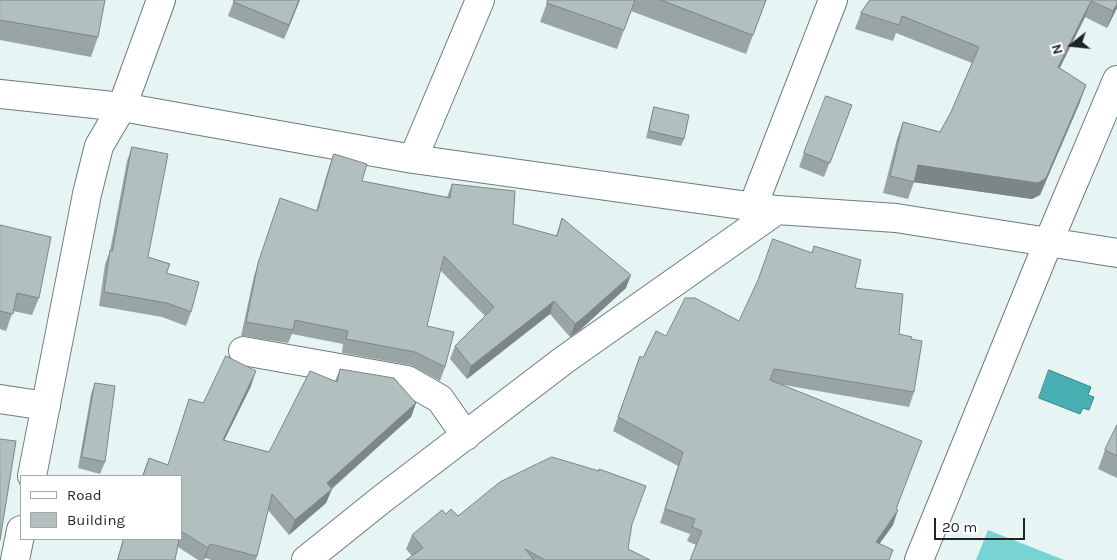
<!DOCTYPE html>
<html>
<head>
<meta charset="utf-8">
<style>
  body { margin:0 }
  #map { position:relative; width:1117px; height:560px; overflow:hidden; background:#e6f4f4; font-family:Karla,sans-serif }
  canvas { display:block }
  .legend { position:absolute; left:20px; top:475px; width:162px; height:65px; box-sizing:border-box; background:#fff; border:1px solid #a5a7a7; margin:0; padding:6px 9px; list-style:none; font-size:15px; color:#1e2323 }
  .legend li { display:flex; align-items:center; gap:10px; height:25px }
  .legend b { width:25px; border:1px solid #a5a7a7 }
  .north { position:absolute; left:1047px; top:20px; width:50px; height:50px; -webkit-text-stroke:4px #fff; paint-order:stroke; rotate:254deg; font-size:14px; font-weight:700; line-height:20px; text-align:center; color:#1e2323 }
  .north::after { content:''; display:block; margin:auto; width:18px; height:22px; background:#1e2323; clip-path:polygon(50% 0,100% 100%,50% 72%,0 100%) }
  .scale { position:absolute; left:934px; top:518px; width:91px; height:22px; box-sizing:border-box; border:2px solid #1e2323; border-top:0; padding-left:6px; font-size:15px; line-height:18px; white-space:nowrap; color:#1e2323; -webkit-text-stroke:4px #fff; paint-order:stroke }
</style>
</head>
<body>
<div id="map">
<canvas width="1117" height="560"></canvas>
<ul class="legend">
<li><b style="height:6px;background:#fff"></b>Road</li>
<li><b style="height:14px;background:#b2bfbf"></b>Building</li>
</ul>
<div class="north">N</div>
<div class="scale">20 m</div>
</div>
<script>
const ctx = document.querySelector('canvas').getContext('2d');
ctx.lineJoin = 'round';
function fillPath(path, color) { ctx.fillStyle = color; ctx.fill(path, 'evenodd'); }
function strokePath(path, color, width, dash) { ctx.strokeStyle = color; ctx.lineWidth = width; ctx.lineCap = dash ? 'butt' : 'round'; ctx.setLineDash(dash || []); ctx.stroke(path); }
fillPath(new Path2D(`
  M988,530L1064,560H976Z`), '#78d3d5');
const water = new Path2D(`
  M1049,370L1091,387L1088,395L1094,397L1089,410L1083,408L1080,414L1039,398Z`);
fillPath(water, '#48b0b2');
strokePath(water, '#3b8687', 1);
const street = new Path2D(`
  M0,94L122,107L413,159L777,210L896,218L1117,253
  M413,159L480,0
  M753,206L833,0
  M243,351L407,380L440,399L466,436
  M0,399L46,406
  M32,476L87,194L99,146L122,107L161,0
  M15,560L21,530
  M306,560L382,499L564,360L777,210
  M919,560L1048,243L1117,80`);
strokePath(street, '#6f7b7b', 30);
strokePath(street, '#fff', 28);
fillPath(new Path2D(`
  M0,0L98,37L91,57L0,40Z
  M234,0H300L284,39L228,16Z
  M548,0H766L746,54L631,11L617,49L540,22Z
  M870,0H1117V8L1107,28L1085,17L1059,68L1080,102L1040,195L1032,199L914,182L908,199L883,193L897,139L903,122L940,132L951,112L972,63L896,33L893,41L855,29L861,13Z
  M852,105L824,177L799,167L804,153Z
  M654,107L684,139L681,146L646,138L652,114Z
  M132,147L148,257L170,264L167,273L191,312L186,326L162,317L99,306L105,264L110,251L127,161Z
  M334,154L362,181L447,197L452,184L513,224L556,236L562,218L626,288L580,330L570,337L550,314L467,379L450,359L455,346L485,316L440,270L427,326L445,367L440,381L410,365L342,353L343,344L292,334L288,343L241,336L254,276L280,198L316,211L329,167Z
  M0,225L39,298L32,315L13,311L6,331L0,329Z
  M814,246L899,334L911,339L914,392L909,407L784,385L896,509L893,525L879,544L893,550L889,560H690L696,545L687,541L690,534L660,523L678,466L613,431L640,356L643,358L666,336L739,321L812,253Z
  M340,369L416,403L411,417L332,489L326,503L289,535L268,510L256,560H211L205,558L204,560H198L178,547L175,560H117L123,539H181V476H142L149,458L168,465L189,399L203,403L251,386L224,440L269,452L335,381Z
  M95,383L105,462L100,474L78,468L91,394Z
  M1117,425V478L1098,469L1105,450Z
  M446,514L458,516L632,524L628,549L650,560H406L412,556L406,549L412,535Z`), '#99a4a4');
fillPath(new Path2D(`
  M299,0V2L284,39L289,25Z
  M1091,1L1085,17L1052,84L1058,67Z
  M1117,4V8L1107,28L1113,11Z
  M1086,85L1080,102L1040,195L1032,199L912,182L918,165Z
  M631,275L626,288L580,330L570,337L575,324Z
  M554,301L550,314L467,379L471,366Z
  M256,371L251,386L217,455L223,440Z
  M416,403L411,417L324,495L332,489L326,503L289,535L295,520L327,483Z
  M898,510L893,525L870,557L876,542Z
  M210,544L205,558L203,560L208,548Z`), '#7d8686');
const building = new Path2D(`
  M0,0H105L98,37L0,20Z
  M234,0H299L289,25L234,2Z
  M548,0H635L624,30L547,3Z
  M661,0H766L753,35Z
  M870,0H1117V4L1113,11L1091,1L1058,67L1086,85L1046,178L1038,183L918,165L914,182L890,176L903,122L940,132L951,112L979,47L902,16L899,25L861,13Z
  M826,96L852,105L830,163L804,153Z
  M654,107L689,115L684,139L649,131Z
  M132,147L168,154L148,257L170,264L166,273L199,282L191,312L167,303L104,292L110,250L112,251Z
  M334,154L367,164L362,181L450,198L452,184L515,191L513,224L557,236L562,218L631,275L585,316L575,324L554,301L471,366L455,346L494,307L444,256L427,326L454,332L445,367L415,352L346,339L348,331L295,320L293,330L246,322L258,263L280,198L317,211Z
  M0,225L51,237L39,298L17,293L13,314L0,311Z
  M773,239L812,253L814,246L861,260L855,288L903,294L899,334L912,337L911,339L922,341L914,392L774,369L770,380L922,441L896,509L898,510L876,542L893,550L889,560H690L702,531L692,527L695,519L665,509L683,452L618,417L640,356L643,358L656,331L666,336L685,298H695L739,321L758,280Z
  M226,356L256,371L223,440L269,452L310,371L337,382L340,369L394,378L416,403L327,483L332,489L295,520L272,494L257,556L210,544L208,548L181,531V476H143L149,458L168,465L189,399L203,403Z
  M95,383L115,386L105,462L82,457Z
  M1117,425V456L1105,450Z
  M0,439L16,441L0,540Z
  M552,457L599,471V469L646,486L632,524L628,549L650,560H545L525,549L534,560H406L423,548L412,535L442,510L446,514L451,509L458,516L500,482Z
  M124,539H179L175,560H118Z`);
fillPath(building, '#b2bfbf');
strokePath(building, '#7d8686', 1);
</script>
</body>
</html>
